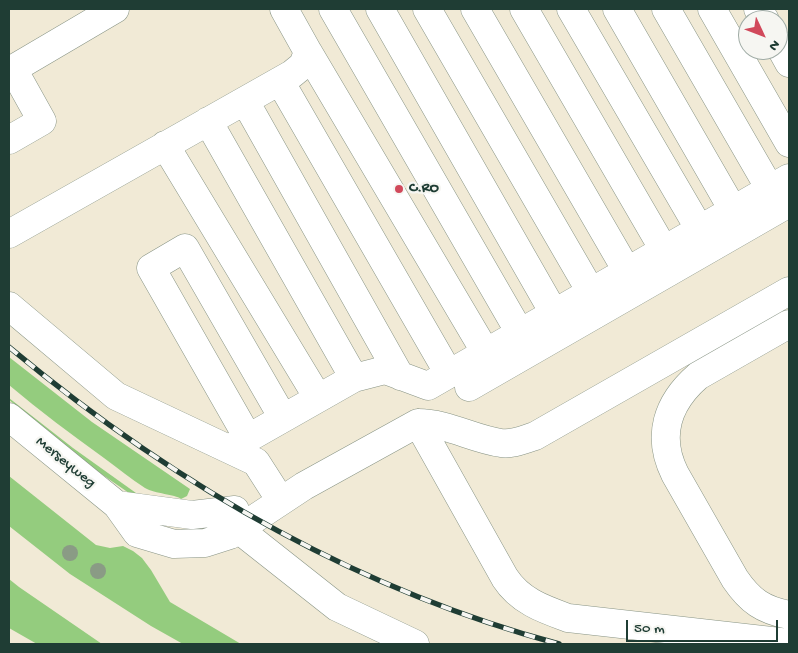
<!DOCTYPE html>
<html>
<head>
<meta charset="utf-8">
<style>
  body { margin:0 }
  #map { position:relative; width:798px; height:653px; overflow:hidden; background:#f1ead6; font-family:"Gochi Hand",sans-serif }
  canvas { display:block }
  .frame { position:absolute; inset:0; border:10px solid #1f3d34; pointer-events:none }
  .north { position:absolute; left:738px; top:10px; width:50px; height:50px; box-sizing:border-box; background:#f6f6f2; border:1px solid #a0aca6; border-radius:50%; rotate:133deg; font-size:14px; font-weight:700; line-height:20px; text-align:center; color:#1f3d34 }
  .north::after { content:''; display:block; margin:auto; width:18px; height:22px; background:#d1495b; clip-path:polygon(50% 0,100% 100%,50% 72%,0 100%) }
  .scale { position:absolute; left:626px; top:620px; width:152px; height:22px; box-sizing:border-box; border:2px solid #1f3d34; border-top:0; padding-left:6px; font-size:15px; line-height:18px; white-space:nowrap; color:#1f3d34; -webkit-text-stroke:4px #f6f6f2; paint-order:stroke }
</style>
</head>
<body>
<div id="map">
<canvas width="798" height="653"></canvas>
<div class="frame"></div>
<div class="north">N</div>
<div class="scale">50 m</div>
</div>
<script>
const ctx = document.querySelector('canvas').getContext('2d');
ctx.lineJoin = 'round';
function fillPath(path, color) { ctx.fillStyle = color; ctx.fill(path, 'evenodd'); }
function strokePath(path, color, width, dash) { ctx.strokeStyle = color; ctx.lineWidth = width; ctx.lineCap = dash ? 'butt' : 'round'; ctx.setLineDash(dash || []); ctx.stroke(path); }
function label(font, color, halo, rows, align = 'center') {
  ctx.font = font + ' "Gochi Hand",sans-serif'; ctx.lineWidth = 4.5; ctx.setLineDash([]); ctx.textBaseline = 'middle'; ctx.strokeStyle = halo; ctx.fillStyle = color; for (const [text, x, y, turn = 0] of rows) {
    ctx.save(); ctx.translate(x, y); ctx.rotate((+turn || 0) * Math.PI / 180); ctx.textAlign = isNaN(turn) ? turn : align; if (halo) ctx.strokeText(text, 0, 0); ctx.fillText(text, 0, 0); ctx.restore();
  }
}
fillPath(new Path2D(`
  M9,357L92,422L190,489L187,496L181,499C175,494 155,494 145,488C131,479 118,468 104,458C72,435 40,411 9,385Z
  M9,398L73,448L143,498L129,493L97,471L9,400Z
  M9,476L96,545L110,548L123,546L133,551L142,558L151,570L170,602L241,644H183L151,626L70,574L9,526Z
  M9,579L19,587L102,644H37L9,628Z`), '#94cc7e');
const minor = new Path2D(`
  M333,9L520,333
  M380,9L554,313
  M427,9L591,292
  M475,9L627,271
  M524,9L664,250
  M571,9L700,230
  M617,9L733,210
  M666,9L770,189
  M712,9L789,143
  M758,9L765,20
  M778,43L789,63
  M308,52L486,353
  M280,81L449,374
  M245,101L400,376
  M208,121L354,378
  M9,140L42,121L13,69L115,9
  M165,145L318,398
  M9,234L292,74L303,65L308,52L284,9
  M9,306L116,396L256,462L281,501
  M789,324L698,376C667,403 656,436 675,474L735,579C750,601 763,610 789,615
  M469,387L789,203
  M9,417L117,505L137,533L174,544L205,543L230,535L304,486L418,423C447,423 473,439 501,443C512,445 525,439 535,436L789,291
  M418,423L505,578C520,601 543,609 568,618L789,643
  M248,438L151,268L185,248L283,418
  M229,449L354,378L385,370L428,386L789,178
  M117,505L192,515L235,510
  M218,513L337,607L415,644`);
strokePath(minor, '#889485', 29);
strokePath(minor, '#fff', 28);
const rail = new Path2D(`
  M9,347C171,482 355,589 559,644`);
strokePath(rail, '#1f3d34', 5.5);
strokePath(rail, '#f6f6f2', 4, [11]);
ctx.fillStyle = '#8a9b85';
for (const [x, y] of [
  [70,553],
  [98,571]
]) { ctx.beginPath(); ctx.arc(x, y, 8, 0, 2 * Math.PI); ctx.fill(); }
for (const [x, y, r, color] of [
  [399,189,5,"#d1495b"]
]) { const dot = new Path2D(); dot.arc(x, y, r, 0, 2 * Math.PI); ctx.fillStyle = color; ctx.fill(dot); strokePath(dot, '#f6f6f2', 2); }
label('bold 15px', '#1f3d34', '#f6f6f2', [
  ["C.RO",409,189]
], 'left');
label('15px', '#1f3d34', '#f6f6f2', [
  ["Merseyweg",65,463,39]
]);
</script>
</body>
</html>
